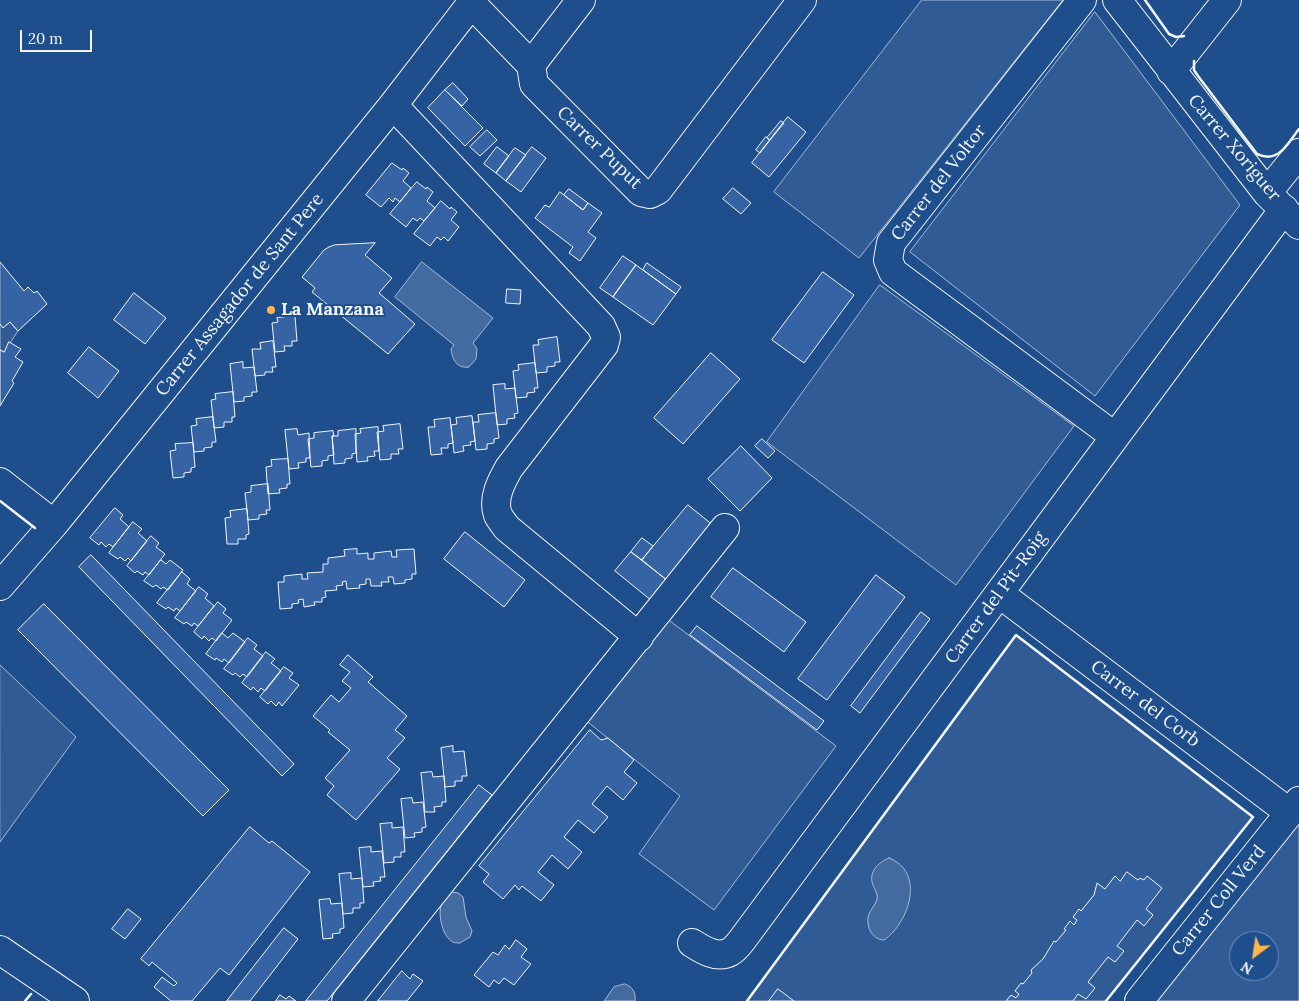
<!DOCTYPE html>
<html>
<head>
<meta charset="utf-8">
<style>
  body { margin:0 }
  #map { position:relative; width:1299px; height:1001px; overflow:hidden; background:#1f4e8c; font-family:Lora,serif }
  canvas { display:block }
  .north { position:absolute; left:1229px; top:931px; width:50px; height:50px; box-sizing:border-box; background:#1f4e8c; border:1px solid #7391ba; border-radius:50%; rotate:211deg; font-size:14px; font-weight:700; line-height:20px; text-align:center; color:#f2f6ff }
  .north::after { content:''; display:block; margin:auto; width:18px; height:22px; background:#ffb74d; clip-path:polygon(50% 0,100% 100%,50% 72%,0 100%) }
  .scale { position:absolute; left:20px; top:30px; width:72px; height:22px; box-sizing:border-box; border:2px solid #f2f6ff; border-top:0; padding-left:6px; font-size:15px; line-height:18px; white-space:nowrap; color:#f2f6ff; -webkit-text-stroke:4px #1f4e8c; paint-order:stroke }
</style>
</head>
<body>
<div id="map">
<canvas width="1299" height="1001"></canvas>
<div class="north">N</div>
<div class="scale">20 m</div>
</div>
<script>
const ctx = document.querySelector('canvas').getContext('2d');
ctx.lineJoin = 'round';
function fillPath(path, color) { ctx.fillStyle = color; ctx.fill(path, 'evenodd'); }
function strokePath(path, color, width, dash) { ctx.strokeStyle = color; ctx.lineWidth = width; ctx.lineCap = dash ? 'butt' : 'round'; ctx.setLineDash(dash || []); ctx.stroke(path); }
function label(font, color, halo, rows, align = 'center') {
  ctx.font = font + ' Lora,serif'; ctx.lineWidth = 4; ctx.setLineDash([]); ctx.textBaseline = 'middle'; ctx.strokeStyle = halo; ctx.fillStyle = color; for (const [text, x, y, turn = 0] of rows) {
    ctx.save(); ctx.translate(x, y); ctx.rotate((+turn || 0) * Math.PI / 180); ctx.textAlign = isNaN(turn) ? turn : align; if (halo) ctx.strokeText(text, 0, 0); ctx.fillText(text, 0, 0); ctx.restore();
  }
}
const green = new Path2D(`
  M922,0H1063L859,258L774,192Z
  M1095,12L1240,205L1095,396L910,252Z
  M880,285L1074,426L956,585L767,442Z
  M10,322L18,331L4,352L0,350V324L3,327Z
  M666,618L836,746L714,910L639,854L680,796L584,719Z
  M1016,635L1253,817L1106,1001H747Z
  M0,665L76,737L0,842Z
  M1299,818V1001H1151ZM1239,941H1269V971H1239Z`);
fillPath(green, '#305b95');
strokePath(green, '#a8bbd7', 1);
const water = new Path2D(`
  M422,262L493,318L473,343L477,349L476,359L469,367C457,369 452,359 451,349L454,345L395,297Z
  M889,858C926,872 909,923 884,940C872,940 865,925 869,914C871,909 875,905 877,900C878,894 875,890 873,885C868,873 878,862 889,858Z
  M452,892L458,893L463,897L466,917L472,931L470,937L460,943C456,943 452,943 449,939C441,931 437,910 443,900C445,896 448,894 452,892Z
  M625,984C633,987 636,993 635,1001H604L614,987Z`);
fillPath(water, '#446ba0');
strokePath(water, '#a8bbd7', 1);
const building = new Path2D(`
  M453,83L468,99L462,106L445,90Z
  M445,90L483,128L465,146L428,108Z
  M788,117L806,132L769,177L752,163Z
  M781,121L784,123L770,140L767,138Z
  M487,130L497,140L480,156L470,147Z
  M766,137L770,140L760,153L756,150Z
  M497,147L509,156L496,173L484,164Z
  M532,147L546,158L521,192L506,181Z
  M515,148L526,155L506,181L496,173Z
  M392,163L402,170L403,168L409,173L403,181L411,188L400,202L395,198L393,202L389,198L381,207L366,195Z
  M417,182L426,189L427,187L433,192L427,201L435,208L424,221L420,218L417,221L413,218L406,227L390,214Z
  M733,188L751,203L741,214L723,199Z
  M569,189L588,203L583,210L564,195Z
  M560,192L583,210L588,203L602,213L588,232L596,238L580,261L569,253L573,247L535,218L545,205L549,207Z
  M441,201L450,209L451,207L457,212L451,220L459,227L448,241L444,237L441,240L437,237L430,246L414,234Z
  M375,243L365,255L392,278L379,293L415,324L388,354L312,292L315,288L302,277L324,250L329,247L334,245Z
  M623,256L636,265L613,297L600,288Z
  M0,262L24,291L28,287L34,293L37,291L47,304L18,331L10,322L3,328L0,324Z
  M647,263L681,287L676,294L643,270Z
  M636,265L676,294L653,325L613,297Z
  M823,272L854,295L804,363L772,340Z
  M507,289L521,290L520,304L506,303Z
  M134,293L166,318L145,344L114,320Z
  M295,316L297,341H292V346H284L285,351L275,352L272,323L278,322L277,318Z
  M557,337L560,362H555V366L547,367V372L536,373L533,345H539L538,340Z
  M273,341L276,367H272L273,372H265V375L255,376L252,349H261L260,343Z
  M9,342L21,349L15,357L23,362L12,381L14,383L0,406V350L4,352Z
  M89,347L119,371L98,398L68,373Z
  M711,353L740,379L683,444L654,418Z
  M243,362V368L254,367L257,392H252V396L244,397V401L234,402L230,364Z
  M535,363L538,388H534L535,392L527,393V397L516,398L513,371L519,370L518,365Z
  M505,384V389L515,388L518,413L514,414L515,418L507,419V424L497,425L493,385Z
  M233,392L235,417H232V422H224V427L214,428L211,400L216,399L215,394Z
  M496,413L499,438L494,439V443L487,444V449L476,450L473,422H479L478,415Z
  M472,416L475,441L470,442L471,445L463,446L464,451L454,453L451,425L457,424L456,418Z
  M213,417L216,442H212V447L204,448V451L194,452L191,426L197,425L196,419Z
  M450,418L453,443L448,444V448H441L442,454L431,455L428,427H435L434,420Z
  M400,424L403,449H398L399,454H391V459L380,460L377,432L384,431L383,426Z
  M378,427L379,451H374L375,456L367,457L368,461L357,462L355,434L361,433L360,429Z
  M297,429L298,435L309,433L310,458H306V462L298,463L299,468L289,469L285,430Z
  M356,429V453L352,454V458L345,459V463L334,464L332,436H338V431Z
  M333,431L334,436H332L334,455L328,456V460L322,461V466L311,467L308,439L314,438V433Z
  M762,439L775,451L768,458L755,446Z
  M193,443L195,467L191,468V472L184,473V477L173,478L170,451L176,450L175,444Z
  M741,446L772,478L740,511L708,479Z
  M288,459L290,484H287V488L279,489L280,493L268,494L266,467L272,466L271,460Z
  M268,484L270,510H266L267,514L259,515V519L248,520L245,493L251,492V486Z
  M688,505L714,526L668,581L642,560Z
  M115,508L123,515L120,519L129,527L113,547L109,544L106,547L101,542L99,545L90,538Z
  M247,509L249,534L246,535V539H238V544H227L225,518L231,517L230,511Z
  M133,522L142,529L138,533L147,541L131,561L128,558L125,561L120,557L118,559L109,553Z
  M465,532L525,580L504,607L444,559Z
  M151,536L159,543L156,547L165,554L149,575L145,572L143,575L137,571L135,573L127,566Z
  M642,538L653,546L642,560L631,552Z
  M357,549V554L368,553V559H374V553L391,551L392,557H397L396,550L414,549L416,574H412V579L405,580V583L394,584L393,577H388L389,582H381L382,586H371L370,579H366V584L359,585L360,588L347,589L346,581L342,582L343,585L336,586L337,590L325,591L326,597L322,598V602H314L315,605L304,607L303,599L298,600L299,603L292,604V608L280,609L278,582H284V576L302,574V579H308L307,573L323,572V564H328V558L345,556L344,550Z
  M631,552L668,581L652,601L615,571Z
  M91,555L294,764L282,776L79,567Z
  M161,560L166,564L170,560L183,570L168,590L163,587L161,589L156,585L153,587L144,581Z
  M733,568L806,622L784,652L711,597Z
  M182,572L190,579L187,584L196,591L180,611L176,608L174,611L168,607L166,609L157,603Z
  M876,575L905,597L827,700L798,679Z
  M199,587L208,594L205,598L214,606L198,626L194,623L192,626L186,622L184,624L175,618Z
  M218,602L226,609L223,613L232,620L216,641L212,638L209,641L204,636L202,639L194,632Z
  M44,604L229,790L203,816L18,630Z
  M921,612L930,619L860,713L851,706Z
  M697,626L824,721L817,730L690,635Z
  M222,633L228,638L233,633L245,642L229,663L224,659L222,662L216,658L215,660L206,654Z
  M248,638L257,645L254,649L263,656L247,677L243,674L240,677L235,673L233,675L224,669Z
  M266,652L275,659L271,663L281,671L265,691L261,688L258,692L253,687L251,690L242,683Z
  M348,655L373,677L368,682L407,716L395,730L405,738L387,758L400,769L356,820L327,795L334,786L325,778L350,750L328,732L330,730L313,716L331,695L339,702L351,688L342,681L350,672L340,665Z
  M284,667L293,673L289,678L299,685L282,706L279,702L276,706L271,701L268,704L260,697Z
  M590,730L601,740L608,738L634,760L624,772L637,783L623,800L607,786L592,804L608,817L594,833L578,820L564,837L582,852L568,869L552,855L538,872L554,885L541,901L522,886L519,890L515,885L503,899L483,882L489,874L479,866Z
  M453,746V752L464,751L467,776H462V781H455V786L445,787L441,748Z
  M432,772L433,777L444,776L446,802H442V806L434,807L435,812H425L421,773Z
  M479,785L492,795L327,1001H306Z
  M412,798L413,803L423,802L426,827L422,828V832L414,833L415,837L405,838L401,799Z
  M392,823V828L403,827L405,852H401V857H394V862L384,863L380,824Z
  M250,827L269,843L272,841L310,872L229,975L220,968L192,1001H171L154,987L162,977L174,986L177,983L152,962L149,966L141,959Z
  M371,847V852L382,851L385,877H380L381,881L373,882L374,886L363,887L359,848Z
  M1127,872L1138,880L1140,878L1144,880L1147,876L1162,888L1146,909L1153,915L1144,926L1137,920L1117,946L1124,951L1115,962L1108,957L1088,982L1095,988L1086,999L1078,994L1073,1001H1006L1011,995L1016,998L1019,994L1015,991L1021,983L1023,984L1032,973L1031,970L1043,959L1054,941L1056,942L1066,930L1064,929L1070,921L1074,925L1077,920L1073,917L1079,909L1081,911L1094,895L1097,883L1105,889L1115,876L1120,881Z
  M351,873V879L362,878L364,903H360V908H353V913L343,914L339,874Z
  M330,899L331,904L342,903L344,928L340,929V933L332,934L333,938L323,939L319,900Z
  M128,909L141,919L125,939L112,929Z
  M284,928L298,939L250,1001H227Z
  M516,940L527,949L521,957L531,964L514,985L504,978L499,984L494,980L489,987L474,975L493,952L498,955L505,945L509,949Z
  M402,971L410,979L413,974L423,981L407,1001H378Z
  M778,989L794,1001H769Z
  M280,995L286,999L289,996L296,1001H276Z`);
fillPath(building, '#3563a3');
strokePath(building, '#f2f6ff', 1);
const minor = new Path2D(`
  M1082,0L891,243L888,260L893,272L1114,436
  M1117,0L1267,193L1299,225
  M472,4L531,65L534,84L641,192L650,194L658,190L802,0
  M531,65L581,0
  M1171,71L1227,0
  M393,105L601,326L606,337L604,345L509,468C501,482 492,499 498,515C500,519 504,524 507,528L639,637
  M1267,193L1299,153
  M0,482L54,524
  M0,586L54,524L393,105L474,0
  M1000,594L1290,813
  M692,943C703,950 717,959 730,952C735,949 739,944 742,940L1284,209
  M346,1001L725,528
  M1139,1001L1299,801`);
const major = new Path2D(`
  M0,950L75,1001`);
strokePath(minor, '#f2f6ff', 30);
strokePath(major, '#f2f6ff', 30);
strokePath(minor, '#1f4e8c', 28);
strokePath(major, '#1f4e8c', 28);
strokePath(new Path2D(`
  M1145,0L1169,34L1176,37L1184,36
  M1194,61V70L1198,76L1257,154C1279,164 1287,144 1299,129
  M0,501L35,528
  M25,1001L31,994
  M747,1001L1016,635L1253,817L1106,1001`), '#f2f6ff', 2.5);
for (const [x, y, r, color] of [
  [271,310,5,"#ffb74d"]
]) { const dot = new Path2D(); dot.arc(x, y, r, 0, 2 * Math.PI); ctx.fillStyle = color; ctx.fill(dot); strokePath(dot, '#1f4e8c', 2); }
label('18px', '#f2f6ff', '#1f4e8c', [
  ["Carrer Puput",599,148,44],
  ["Carrer Xoriguer",1234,148,50],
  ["Carrer del Voltor",939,183,-52],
  ["Carrer Assagador de Sant Pere",240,295,-51],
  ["Carrer del Pit-Roig",996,598,-54],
  ["Carrer del Corb",1145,704,37],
  ["Carrer Coll Verd",1219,901,-51]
]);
label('bold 18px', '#f2f6ff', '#1f4e8c', [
  ["La Manzana",281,310]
], 'left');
</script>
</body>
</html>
